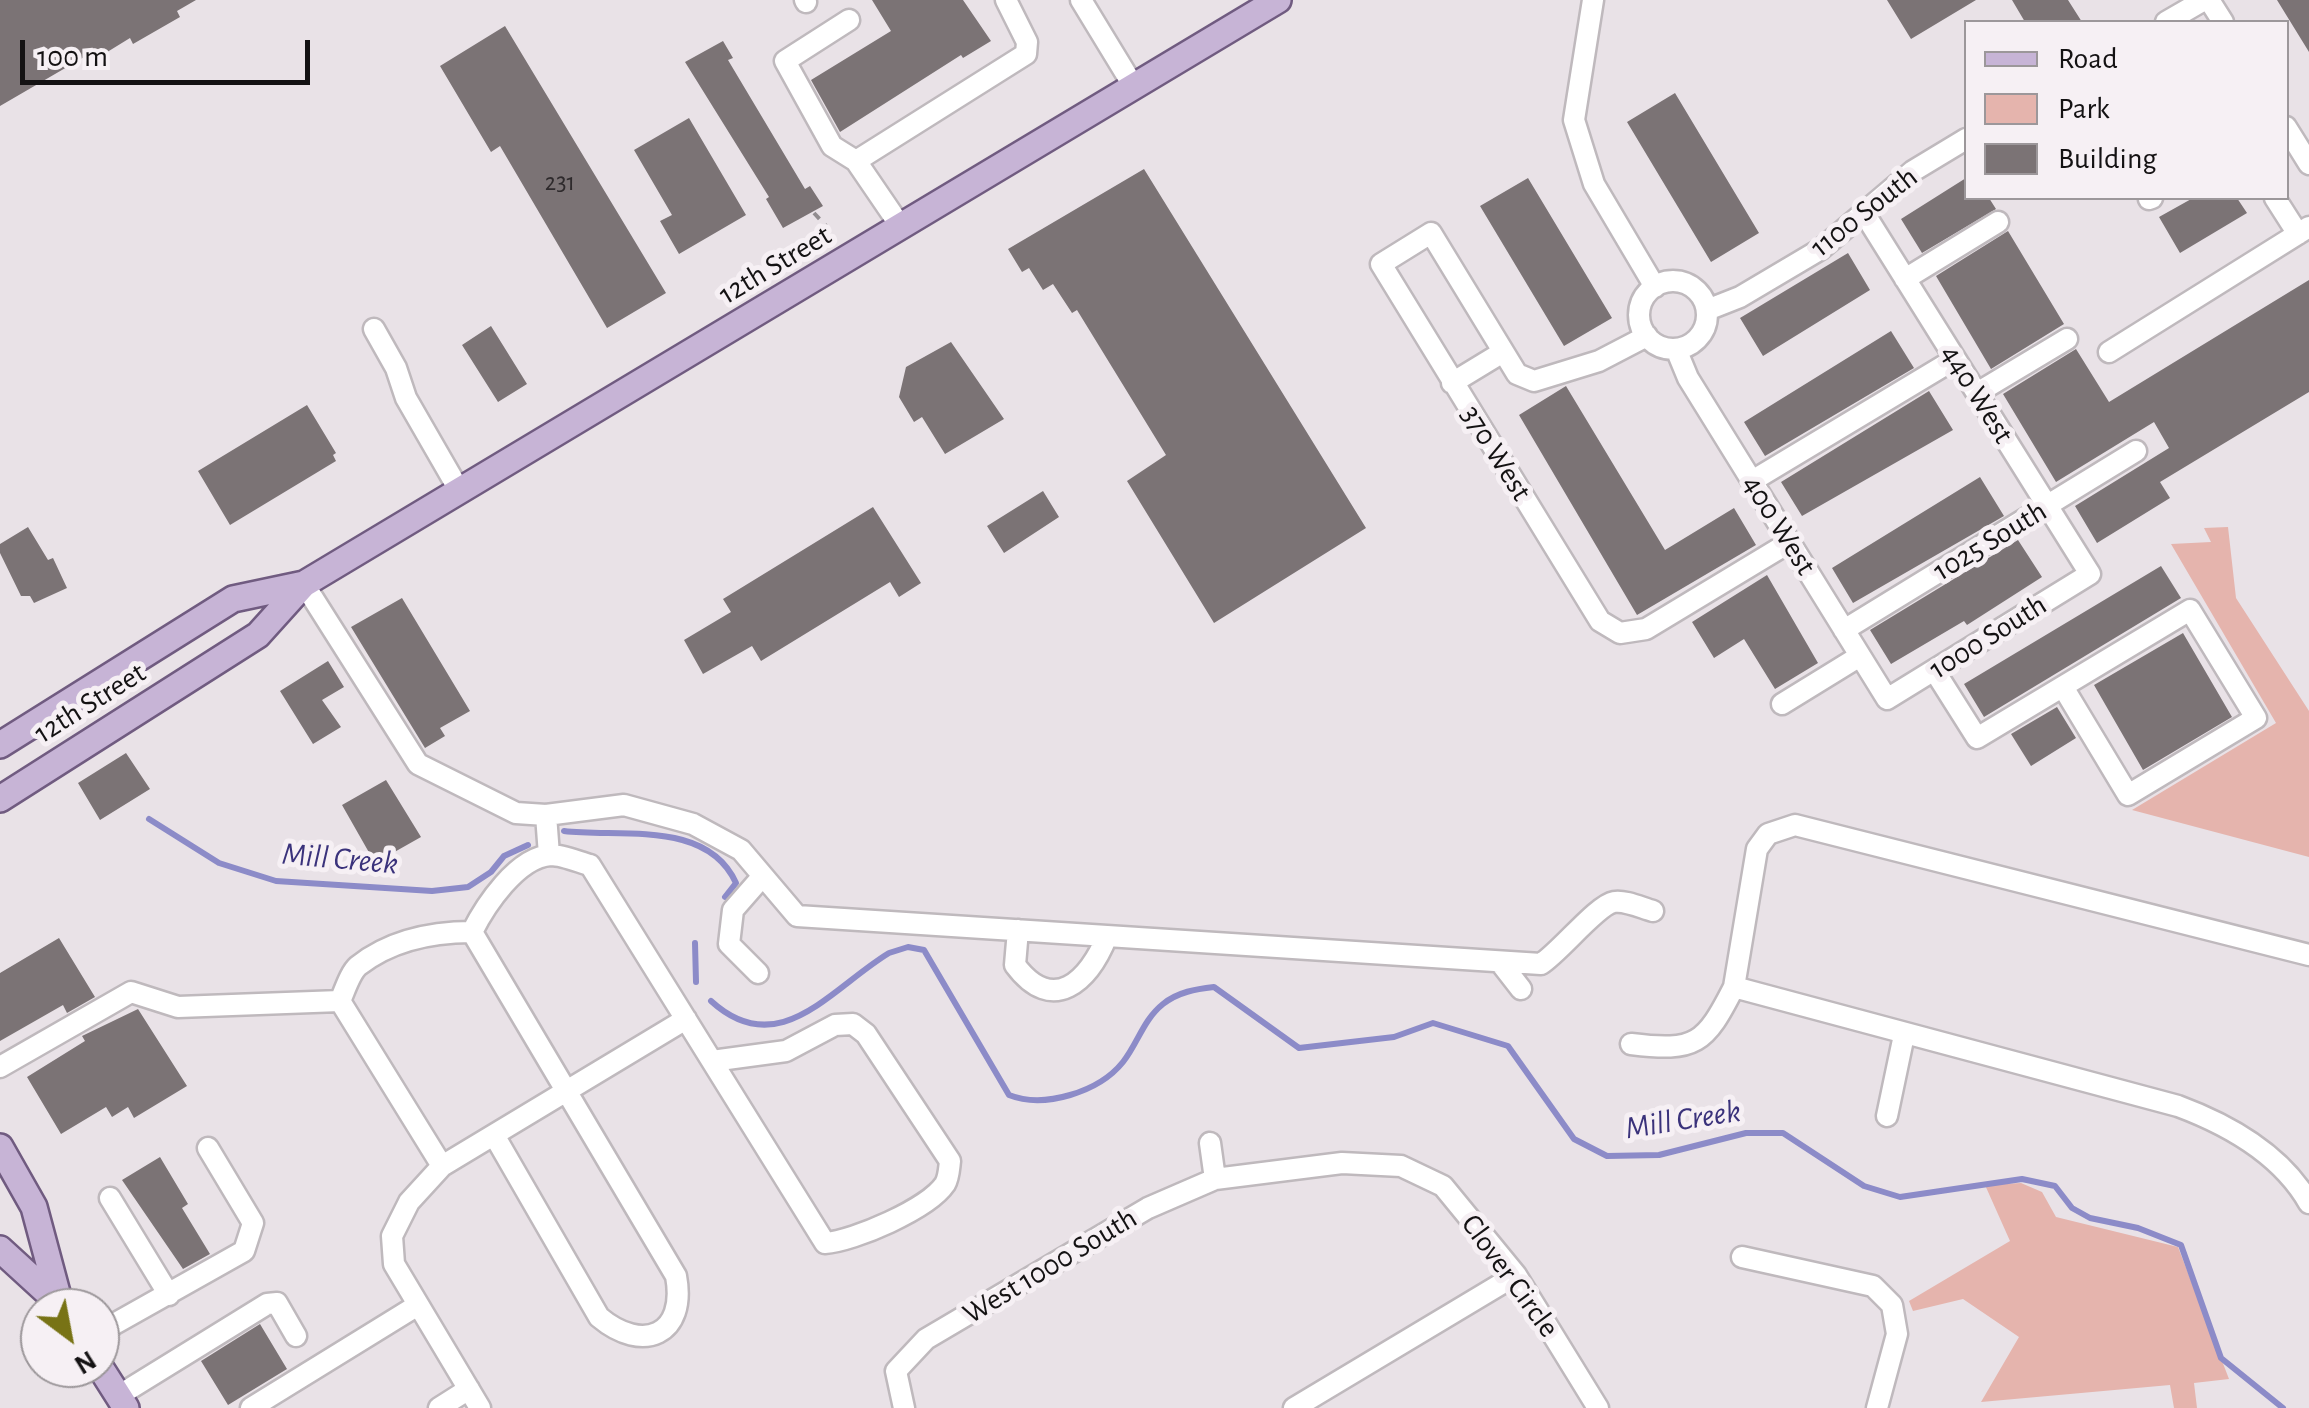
<!DOCTYPE html>
<html>
<head>
<meta charset="utf-8">
<style>
  body { margin:0 }
  #map { position:relative; width:2309px; height:1408px; overflow:hidden; background:#e9e2e7; font-family:"Alegreya Sans",sans-serif }
  canvas { display:block }
  .legend { position:absolute; left:1964px; top:20px; width:325px; height:180px; box-sizing:border-box; background:#f6f0f4; border:2px solid #9c979a; margin:0; padding:12px 18px; list-style:none; font-size:30px; color:#141213 }
  .legend li { display:flex; align-items:center; gap:20px; height:50px }
  .legend b { width:50px; border:2px solid #9c979a }
  .north { position:absolute; left:20px; top:1288px; width:100px; height:100px; box-sizing:border-box; background:#f6f0f4; border:2px solid #9c979a; border-radius:50%; rotate:148deg; font-size:28px; font-weight:700; line-height:40px; text-align:center; color:#141213 }
  .north::after { content:''; display:block; margin:auto; width:35px; height:45px; background:#787315; clip-path:polygon(50% 0,100% 100%,50% 72%,0 100%) }
  .scale { position:absolute; left:20px; top:40px; width:290px; height:45px; box-sizing:border-box; border:5px solid #141213; border-top:0; padding-left:12px; font-size:30px; line-height:35px; white-space:nowrap; color:#141213; -webkit-text-stroke:8px #f6f0f4; paint-order:stroke }
</style>
</head>
<body>
<div id="map">
<canvas width="2309" height="1408"></canvas>
<ul class="legend">
<li><b style="height:12px;background:#c7b4d6"></b>Road</li>
<li><b style="height:28px;background:#e5b4ad"></b>Park</li>
<li><b style="height:28px;background:#7b7375"></b>Building</li>
</ul>
<div class="north">N</div>
<div class="scale">100 m</div>
</div>
<script>
const ctx = document.querySelector('canvas').getContext('2d');
ctx.lineJoin = 'round';
function fillPath(path, color) { ctx.fillStyle = color; ctx.fill(path, 'evenodd'); }
function strokePath(path, color, width, dash) { ctx.strokeStyle = color; ctx.lineWidth = width; ctx.lineCap = dash ? 'butt' : 'round'; ctx.setLineDash(dash || []); ctx.stroke(path); }
function label(font, color, halo, rows, align = 'center') {
  ctx.font = font + ' "Alegreya Sans",sans-serif'; ctx.lineWidth = 10; ctx.setLineDash([]); ctx.textBaseline = 'middle'; ctx.strokeStyle = halo; ctx.fillStyle = color; for (const [text, x, y, turn = 0] of rows) {
    ctx.save(); ctx.translate(x, y); ctx.rotate((+turn || 0) * Math.PI / 180); ctx.textAlign = isNaN(turn) ? turn : align; if (halo) ctx.strokeText(text, 0, 0); ctx.fillText(text, 0, 0); ctx.restore();
  }
}
fillPath(new Path2D(`
  M2228,527L2236,598L2309,711V857L2132,810L2276,723L2171,544L2211,542L2204,528Z
  M2021,1183L2042,1192L2056,1217L2178,1247L2229,1379L2194,1383L2197,1408H2174L2170,1385L1981,1402L2019,1337L1963,1299L1913,1311L1909,1301L2010,1241L1985,1185Z`), '#e5b4ad');
strokePath(new Path2D(`
  M149,819L219,863L276,881L432,891L468,887L491,872L504,856L528,845
  M564,831C619,838 707,819 736,883L725,897
  M695,943L696,982
  M711,1001C779,1063 831,988 889,953L908,947L924,950L1009,1095C1044,1109 1099,1092 1123,1062C1138,1043 1143,1020 1163,1004C1178,992 1196,989 1214,987L1299,1048L1394,1037L1433,1023L1508,1046L1574,1139L1607,1156L1659,1155L1746,1133H1783L1864,1186L1900,1197L2022,1179L2055,1186L2072,1208L2090,1218L2138,1228L2181,1245L2221,1358L2283,1408`), '#8c8bc8', 6);
fillPath(new Path2D(`
  M0,0H196L177,11L180,17L133,44L130,38L91,62L86,56L0,106Z
  M872,0H963L991,41L963,58L961,55L840,132L811,80L891,31Z
  M1887,0H1976L1911,39Z
  M2012,0H2068L2082,22H2025Z
  M2277,0H2309V52Z
  M505,26L666,293L607,328L500,146L491,152L440,66Z
  M723,41L733,58L728,60L805,189L810,186L823,206L783,228L766,199L769,197L685,62Z
  M1675,93L1759,233L1711,262L1627,122Z
  M689,118L746,215L679,254L660,221L672,215L634,150Z
  M1144,169L1366,528L1214,623L1127,481L1166,455L1077,310L1072,313L1053,284L1043,290L1029,268L1022,272L1008,249Z
  M1528,178L1612,318L1564,346L1480,206Z
  M1966,178V198H1989L1996,209L1922,253L1901,219Z
  M2193,198H2237L2247,213L2180,253L2159,217Z
  M2008,231L2064,324L1991,369L1936,276Z
  M1848,253L1870,290L1763,356L1740,318Z
  M2309,280V392L2160,482L2170,498L2097,543L2075,506L2169,448L2154,422L2056,482L2003,394L2076,349L2109,402Z
  M491,326L527,384L498,402L462,345Z
  M1891,331L1914,368L1765,456L1744,422Z
  M951,342L1004,419L945,454L922,417L914,422L899,397L906,367Z
  M1566,386L1665,550L1734,508L1756,545L1637,615L1519,415Z
  M1929,391L1953,430L1802,516L1781,482Z
  M307,405L336,453L333,455L336,461L230,525L198,471Z
  M1980,477L2004,516L1853,603L1832,568Z
  M1043,491L1059,517L1004,553L987,526Z
  M873,507L921,583L899,597L890,582L761,661L752,646L703,674L684,640L731,612L723,599Z
  M28,527L48,560L53,558L67,588L34,603L30,596H21L0,553V544Z
  M2018,540L2042,577L1967,625L1964,621L1891,664L1870,630Z
  M2161,566L2181,598L1984,717L1964,684Z
  M1767,575L1818,663L1775,689L1744,639L1714,658L1692,622Z
  M402,598L470,711L440,728L445,736L425,748L351,627Z
  M2183,633L2232,717L2143,770L2094,685Z
  M328,661L344,687L322,700L341,727L313,744L280,691Z
  M2057,707L2076,738L2031,766L2011,734Z
  M126,753L150,789L100,820L78,783Z
  M386,780L421,837L375,863L342,805Z
  M59,938L95,997L67,1013L63,1005L0,1041V973Z
  M138,1009L187,1086L134,1118L128,1107L112,1117L106,1107L61,1134L27,1077L85,1041L82,1036Z
  M160,1157L188,1204L182,1208L210,1254L183,1269L122,1180Z
  M260,1324L287,1369L228,1405L201,1361Z`), '#7b7375');
const minor = new Path2D(`
  M805,0L806,2
  M1081,0L1134,87
  M1593,0L1574,120L1594,184L1655,287
  M2209,0L2223,22
  M849,20L785,61L832,146L856,161
  M2166,22L2204,0
  M2286,127L2309,164
  M2275,198L2298,234
  M2149,199L2152,198
  M901,227L856,161L1026,54L1027,42L1006,0
  M1905,279L1998,222
  M1639 315a34 34 0 1 1 68 0a34 34 0 1 1-68 0Z
  M1707,310L1740,297L1821,249L1913,171L1966,139
  M374,329L396,368L406,398L459,490
  M1647,336L1599,361L1534,381L1517,374L1431,233L1381,264L1600,621L1620,633L1646,629L1790,542
  M1676,349L1688,378L1887,699L2090,574L1864,213
  M2109,352L2309,227
  M1452,383L1503,352
  M1977,393L2067,339
  M1752,481L1955,359
  M304,584L418,764L516,813L546,815L549,855
  M1844,630L2136,451
  M1934,670L1977,738L2190,610L2256,718L2128,795L2063,687
  M1782,704L1860,656
  M546,815L624,805L693,824L741,850L797,916L1541,964C1560,952 1597,905 1614,902C1625,900 1642,908 1653,911
  M1018,930L1015,965C1053,1016 1089,981 1107,936
  M1500,962L1521,989
  M758,973L729,944L733,910L761,878
  M1734,987L1757,849L1768,834L1795,825L2309,955
  M340,1001L442,1166
  M1631,1044C1696,1052 1705,1044 1734,987L2178,1106C2229,1125 2281,1154 2309,1203
  M0,1067L131,992L178,1007L340,1001C345,990 350,973 358,966C391,940 432,932 472,932
  M1887,1116L1904,1035
  M494,1135L599,1317C643,1354 687,1335 676,1276L472,932C485,906 517,857 551,855C562,855 579,862 590,865L825,1243C854,1241 928,1209 945,1184C949,1177 949,1169 950,1161L866,1034L853,1024L835,1025L786,1051L712,1061
  M1210,1143L1215,1179
  M110,1198L169,1295
  M1742,1257L1873,1286L1892,1305L1897,1334L1877,1408
  M100,1332L244,1251L253,1223L208,1148
  M118,1396L267,1304L277,1303L296,1336
  M251,1408L418,1305
  M439,1408L469,1389
  M480,1408L394,1264L392,1236L409,1202L442,1166L686,1019
  M904,1408L896,1371L926,1339L1148,1208L1215,1179L1342,1163L1401,1166L1443,1186L1516,1275L1598,1408
  M1294,1408L1516,1275`);
const major = new Path2D(`
  M0,745L233,599L304,584
  M0,799L258,635L304,584L1278,0
  M0,1147L34,1207L60,1304
  M0,1249L59,1303
  M100,1367L126,1408`);
strokePath(minor, '#bfb9bd', 25);
strokePath(major, '#705b80', 30);
strokePath(new Path2D(`
  M814,213L828,228`), '#918c8f', 4, [8, 8]);
strokePath(minor, '#fff', 20);
strokePath(major, '#c7b4d6', 25);
label('25px', '#2e2a2c', null, [
  ["231",560,182]
]);
label('30px', '#141213', '#f6f0f4', [
  ["1100 South",1864,212,-38],
  ["12th Street",775,265,-31],
  ["440 West",1977,394,58],
  ["370 West",1496,453,58],
  ["400 West",1779,525,58],
  ["1025 South",1990,541,-31],
  ["1000 South",1988,637,-32],
  ["12th Street",90,703,-32],
  ["West 1000 South",1050,1266,-31],
  ["Clover Circle",1510,1276,54]
]);
label('italic 32px', '#3a327b', '#f6f0f4', [
  ["Mill Creek",340,859,5],
  ["Mill Creek",1683,1120,-9]
]);
</script>
</body>
</html>
